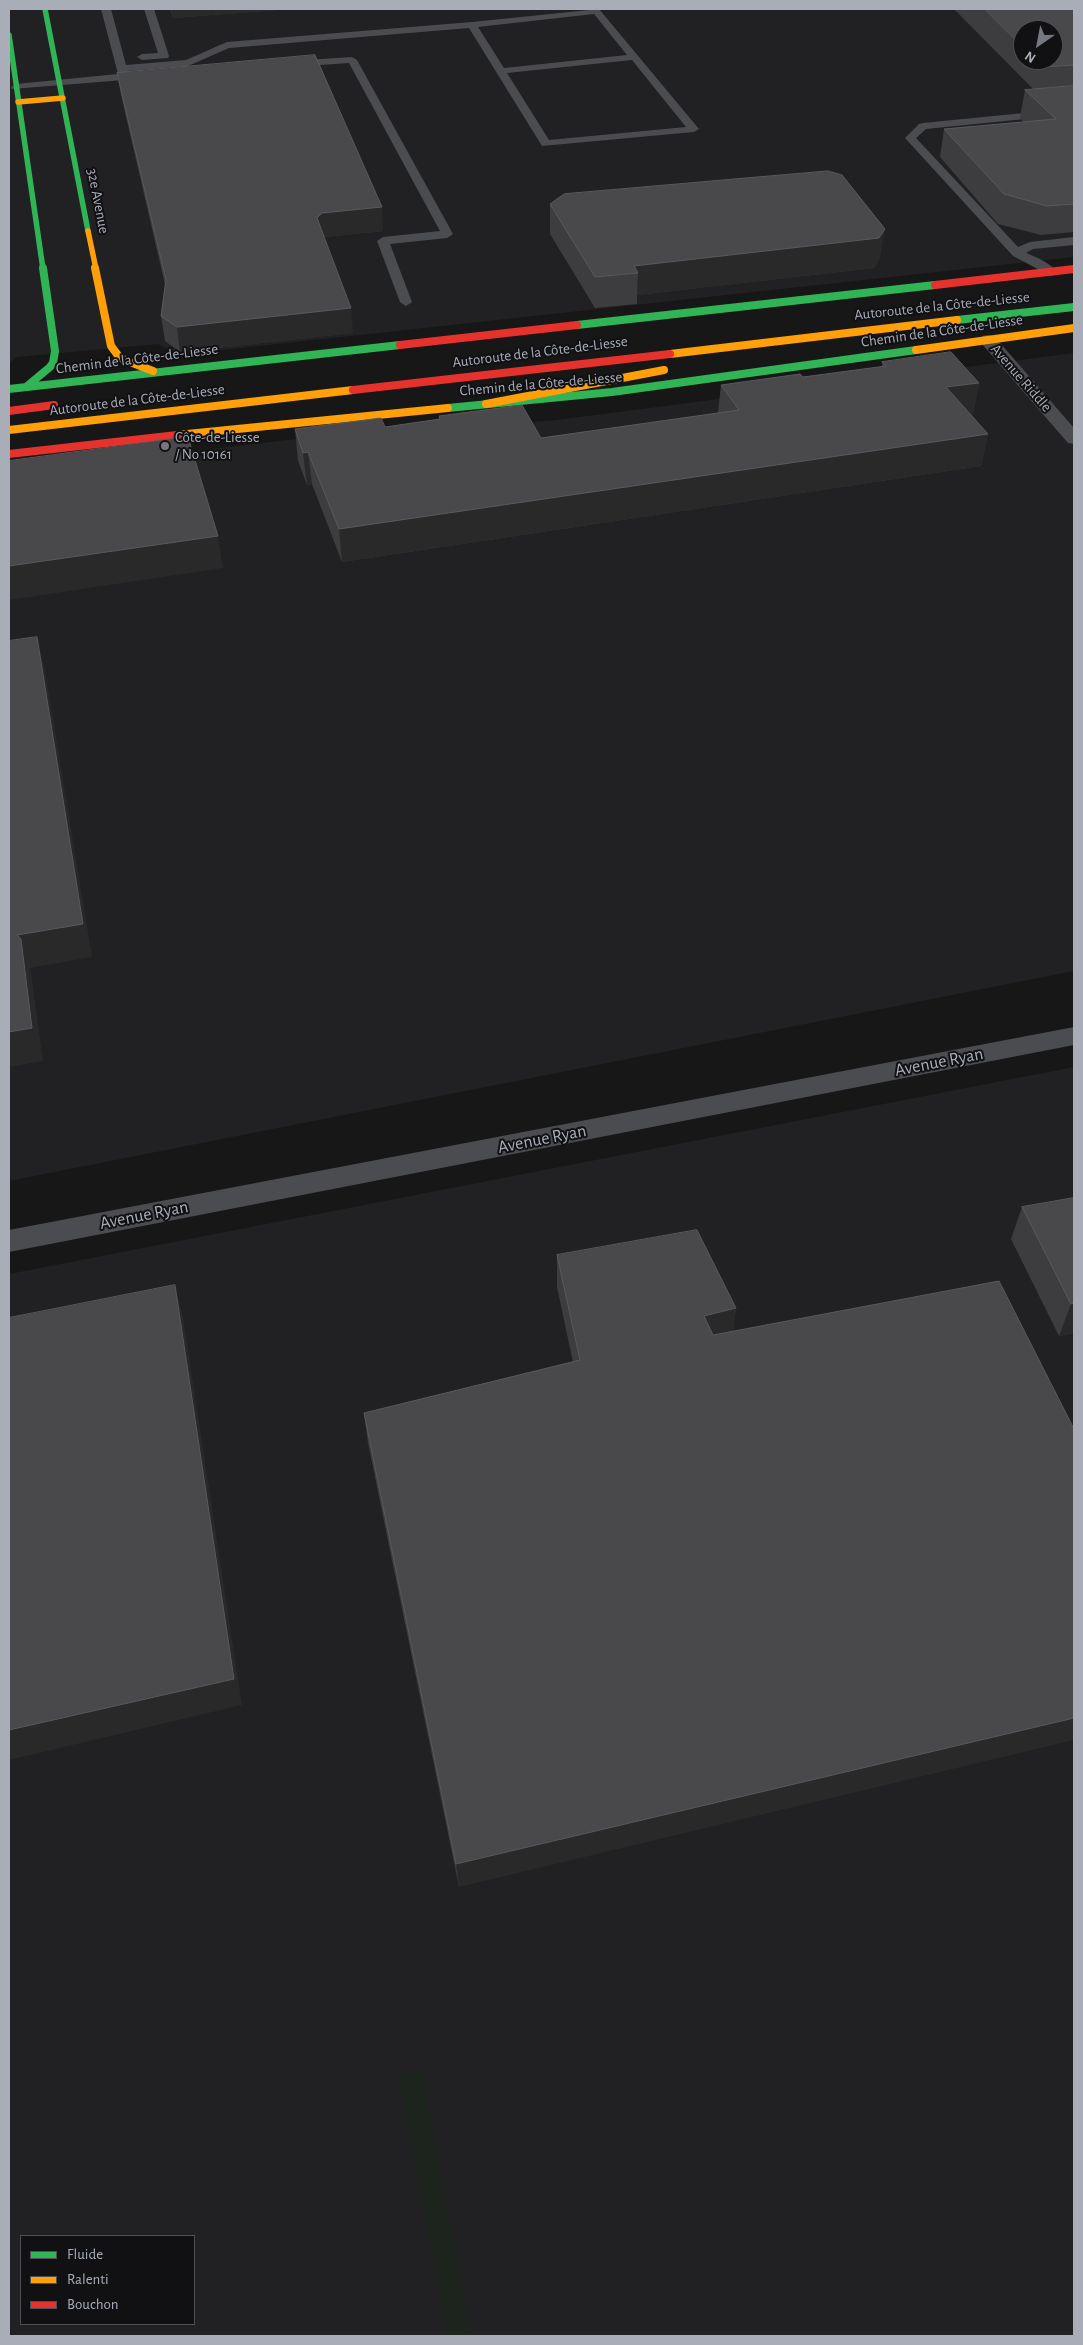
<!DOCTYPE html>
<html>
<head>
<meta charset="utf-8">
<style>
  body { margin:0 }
  #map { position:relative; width:1083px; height:2345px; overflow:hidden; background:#171717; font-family:"Alegreya Sans",sans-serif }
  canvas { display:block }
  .frame { position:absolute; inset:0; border:10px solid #a8adb8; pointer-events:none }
  .legend { position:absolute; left:20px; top:2235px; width:175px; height:90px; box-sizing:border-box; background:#111113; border:1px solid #4d4f55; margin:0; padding:6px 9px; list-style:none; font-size:15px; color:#a8adb8 }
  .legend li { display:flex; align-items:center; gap:10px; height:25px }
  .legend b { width:25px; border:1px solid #4d4f55 }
  .north { position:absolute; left:1013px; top:20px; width:50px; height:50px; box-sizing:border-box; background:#111113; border:1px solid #4d4f55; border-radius:50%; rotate:213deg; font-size:14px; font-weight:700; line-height:20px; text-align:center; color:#a8adb8 }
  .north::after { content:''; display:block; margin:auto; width:18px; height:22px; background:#757880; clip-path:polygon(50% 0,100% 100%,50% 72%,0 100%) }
</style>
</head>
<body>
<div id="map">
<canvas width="1083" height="2345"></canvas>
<div class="frame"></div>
<ul class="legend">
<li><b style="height:6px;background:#30b455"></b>Fluide</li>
<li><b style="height:6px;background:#ff9f0a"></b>Ralenti</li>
<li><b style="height:6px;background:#e5322d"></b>Bouchon</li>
</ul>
<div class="north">N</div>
</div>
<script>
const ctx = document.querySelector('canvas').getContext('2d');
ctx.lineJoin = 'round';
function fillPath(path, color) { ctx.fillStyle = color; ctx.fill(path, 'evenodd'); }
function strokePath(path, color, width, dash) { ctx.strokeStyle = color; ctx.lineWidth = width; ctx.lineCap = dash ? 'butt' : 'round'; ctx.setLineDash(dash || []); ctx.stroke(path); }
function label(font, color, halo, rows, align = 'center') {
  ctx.font = font + ' "Alegreya Sans",sans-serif'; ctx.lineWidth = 4; ctx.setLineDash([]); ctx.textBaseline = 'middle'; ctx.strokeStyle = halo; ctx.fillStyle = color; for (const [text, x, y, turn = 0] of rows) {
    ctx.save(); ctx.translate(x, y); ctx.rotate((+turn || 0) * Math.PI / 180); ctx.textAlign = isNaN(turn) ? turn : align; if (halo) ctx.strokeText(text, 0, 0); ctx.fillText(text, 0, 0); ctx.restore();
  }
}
fillPath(new Path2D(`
  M9,9H1074V257L177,355L158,344L17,357L9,363ZM1023,30H1053V60H1023Z
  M1074,353V971L9,1181V473L380,429L549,421Z
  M1074,1067V2336H9V1274ZM21,2236H194V2324H21Z`), '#212123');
fillPath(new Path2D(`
  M421,2070L471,2336H447L398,2074Z`), '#1d241e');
fillPath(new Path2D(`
  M101,9H111L126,65L186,60L227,42L472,22L599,9L699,129L694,132L542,146L469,28L229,48L188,66L127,71L129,77L124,80L12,89L11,87L16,84L118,74ZM594,14L627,55L504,68L478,27ZM632,60L686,127L549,140L507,73Z
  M144,9H154L169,56L168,58L142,60L137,57L142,54L158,53Z
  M352,57L357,60L453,234L447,238L390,244L412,302L406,306L400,302L377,241L383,237L440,231L349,63L291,67L286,64L291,61Z
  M1074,108V114L926,129L916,138L1018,247L1030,242L1074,237V245L1033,249L1026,253C1038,258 1049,262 1057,272L1055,275L1051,276L1013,256L905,138L919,124L923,123Z`), '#4b4c50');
fillPath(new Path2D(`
  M988,335L994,336L1074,428V444L1068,443L982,344L980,340L982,336Z
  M1074,1027V1045L9,1252V1230Z`), '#4b4c50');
strokePath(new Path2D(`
  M45,9L88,231
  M9,35L43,269`), '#30b455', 5.5);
strokePath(new Path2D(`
  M957,320L1074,307
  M577,325L935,285
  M26,387L50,367L53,363L55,351L43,268
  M9,389L400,345
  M448,408L612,392L916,350`), '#30b455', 8);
strokePath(new Path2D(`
  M18,102L63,98
  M88,231L96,269`), '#ff9f0a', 5.5);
strokePath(new Path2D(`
  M95,268L111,346L120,358L153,371
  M916,350L1074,328
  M670,354L957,320
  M486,404L664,370
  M9,430L353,390
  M177,435L448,408`), '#ff9f0a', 8);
strokePath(new Path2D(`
  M1071,269H1074`), '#e5322d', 5.5);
strokePath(new Path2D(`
  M935,285L1074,269
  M400,345L577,325
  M353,390L670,354
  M9,411L54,405
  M9,454L177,435`), '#e5322d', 8);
fillPath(new Path2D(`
  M170,9H290L173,18Z
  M955,9H1074V232L1041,235L998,224L940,157L944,129L1023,122L1020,118L1025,90H1034L955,10ZM1023,30L1053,60H1023Z
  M117,73L383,231L324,237L353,333L180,352L165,341L161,316L165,285L121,95Z
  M550,204L880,258L874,268L637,295V304L595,308L550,234Z
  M882,362L979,383L973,414L970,415L988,434L981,466L342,562L312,484L307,485L298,461L295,429L385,427L439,420V416L541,438L718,413L721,385L803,377L882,367Z
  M1074,1198V1333L1059,1336L1011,1239L1022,1207Z
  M557,1255L736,1308L733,1331L459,1887L368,1443L364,1413L573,1362L557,1287Z`), '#3d3d3f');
fillPath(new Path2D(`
  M171,9H290L173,18Z
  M382,207L383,231L324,237L317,218L322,213Z
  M885,229L880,258L874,268L637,295L638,273L634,266Z
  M351,308L353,333L180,352L177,327Z
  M979,383L973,414L941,419L946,387Z
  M988,434L981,466L342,562L339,529Z
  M308,452L312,484L307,485L303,453Z
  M218,536L223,568L9,600V566Z
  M37,637L45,670L92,957L30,968L31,973L43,1061L9,1067V1032Z
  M175,1285L183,1317L242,1705L9,1760V1730Z
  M1074,1303V1333L1059,1336L1071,1304Z
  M736,1308L732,1339L700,1348L704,1316Z
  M1074,1718V1740L459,1887L456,1864Z`), '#29292a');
const building = new Path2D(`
  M985,9H1074V65L1044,67L1037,60H1053V30H1023V47Z
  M315,55L382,207L322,213L317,218L351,308L177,327L161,316L166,280L117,73Z
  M1074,86V204L1047,206L1004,194L944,129L1056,119L1025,90Z
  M828,171L842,175L885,229L879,238L634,266L638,273L595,277L550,204L564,194Z
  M951,352L979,383L946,387L988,434L339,529L308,452L303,453L295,429L381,418L385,427L440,419L439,416L522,405L541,438L739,410L721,385L800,374L803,377L886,366L882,362Z
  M188,437L218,536L9,566V461Z
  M37,637L83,924L17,935L21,939L32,1028L9,1032V641Z
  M1074,1198V1303L1071,1304L1022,1207Z
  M697,1230L736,1308L704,1316L713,1335L999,1281L1074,1429V1718L456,1864L364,1413L580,1360L557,1255Z
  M175,1285L234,1679L9,1730V1318Z`);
fillPath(building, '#49494c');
strokePath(building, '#58595d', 1);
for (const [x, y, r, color] of [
  [165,446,5,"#757880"]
]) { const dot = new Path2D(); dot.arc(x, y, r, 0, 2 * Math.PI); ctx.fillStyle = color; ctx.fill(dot); strokePath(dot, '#111113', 2); }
label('15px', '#a8adb8', '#111113', [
  ["32e Avenue",98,201,79],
  ["Autoroute de la Côte-de-Liesse",942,306,-6],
  ["Chemin de la Côte-de-Liesse",942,331,-8],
  ["Autoroute de la Côte-de-Liesse",540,352,-7],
  ["Chemin de la Côte-de-Liesse",137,359,-7],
  ["Avenue Riddle",1021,378,49],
  ["Chemin de la Côte-de-Liesse",541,384,-5],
  ["Autoroute de la Côte-de-Liesse",137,400,-7]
]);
label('15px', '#a8adb8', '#111113', [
  ["Côte-de-Liesse",175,437],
  ["/ No 10161",175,454]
], 'left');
label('18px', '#a8adb8', '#111113', [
  ["Avenue Ryan",939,1062,-11],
  ["Avenue Ryan",542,1139,-11],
  ["Avenue Ryan",144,1215,-11]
]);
</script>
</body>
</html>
